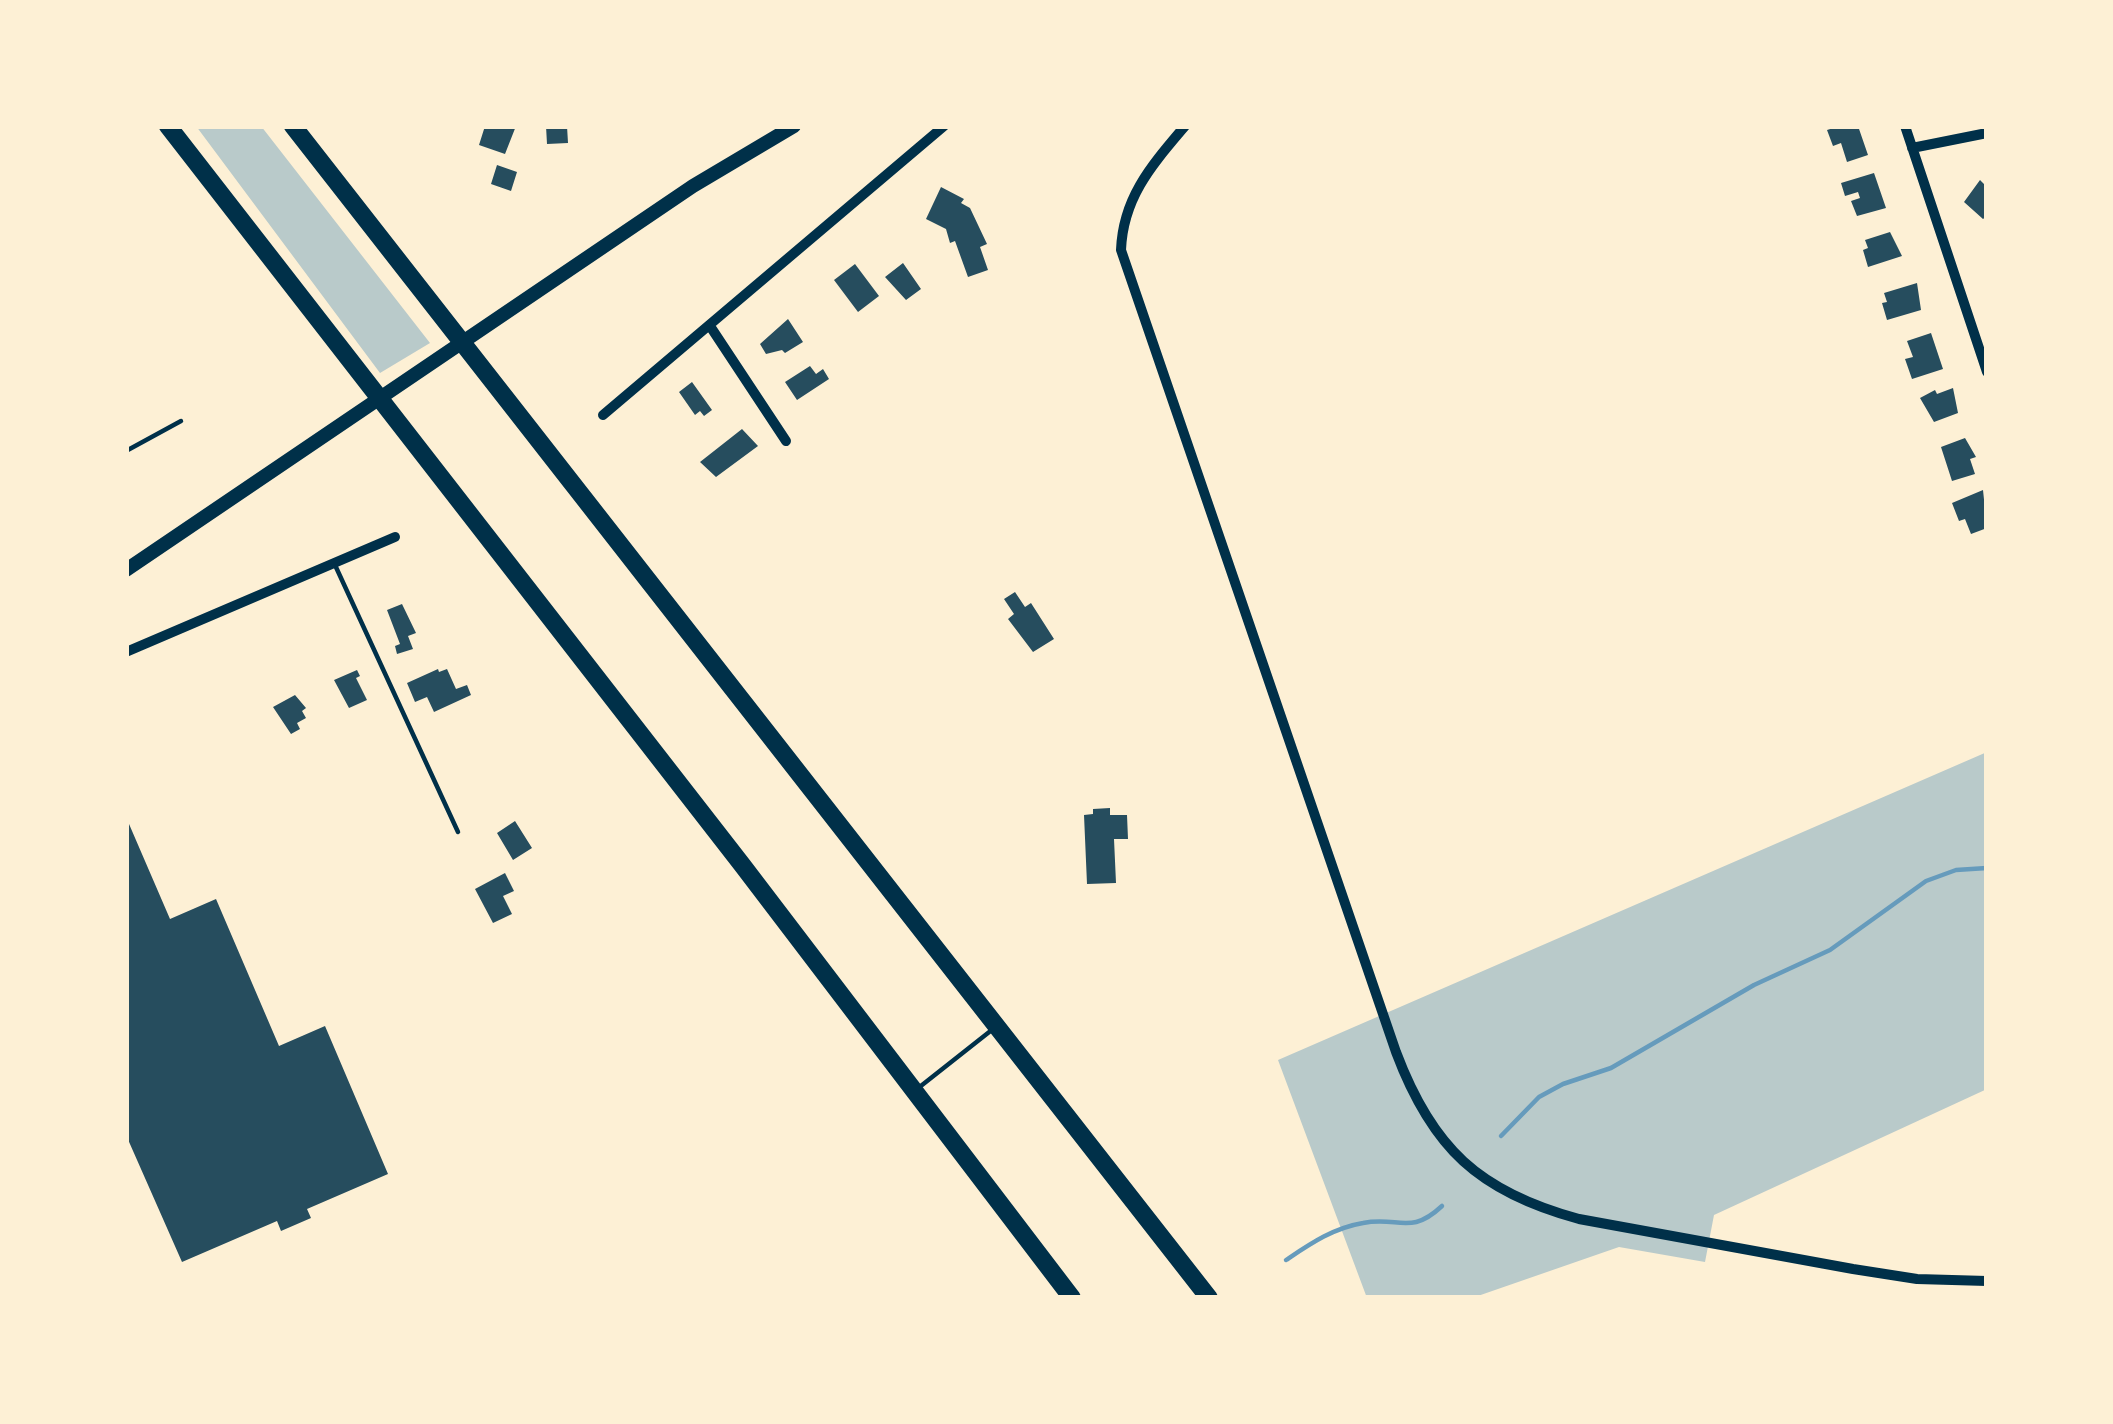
<!DOCTYPE html>
<html>
<head>
<meta charset="utf-8">
<style>
  body { margin:0 }
  #map { position:relative; width:2113px; height:1424px; overflow:hidden; background:#fdf0d5; font-family:"IBM Plex Sans",sans-serif }
  canvas { display:block }
  .frame { position:absolute; inset:0; border:129px solid #fdf0d5; pointer-events:none }
</style>
</head>
<body>
<div id="map">
<canvas width="2113" height="1424"></canvas>
<div class="frame"></div>
</div>
<script>
const ctx = document.querySelector('canvas').getContext('2d');
ctx.lineJoin = 'round';
function fillPath(path, color) { ctx.fillStyle = color; ctx.fill(path, 'evenodd'); }
function strokePath(path, color, width, dash) { ctx.strokeStyle = color; ctx.lineWidth = width; ctx.lineCap = dash ? 'butt' : 'round'; ctx.setLineDash(dash || []); ctx.stroke(path); }
fillPath(new Path2D(`
  M196,126H261L430,343L380,373Z
  M1987,752V1089L1714,1215L1705,1262L1619,1247L1472,1298H1367L1278,1060Z`), '#b9caca');
strokePath(new Path2D(`
  M1501,1136L1539,1097L1563,1084L1611,1068L1754,985L1830,950L1926,881L1956,870L1987,868
  M1286,1260C1310,1244 1333,1228 1363,1223C1399,1216 1410,1236 1442,1206`), '#669bbc', 4.5);
fillPath(new Path2D(`
  M485,126H516L505,154L479,145Z
  M546,126H567L568,143L547,144Z
  M1840,126H1858L1868,155L1847,162L1841,143L1833,146L1827,130Z
  M497,165L517,172L511,191L491,184Z
  M1874,173L1886,208L1857,216L1851,201L1860,198L1858,192L1845,196L1841,183Z
  M1980,180L1987,187V216L1983,219L1964,202Z
  M941,187L964,199L961,203L970,208L987,244L980,247L988,270L968,277L955,241L950,243L946,229L926,219Z
  M1890,232L1902,256L1868,267L1863,250L1868,248L1865,240Z
  M903,263L921,289L906,300L885,277Z
  M855,264L879,296L858,312L834,280Z
  M1917,283L1921,310L1887,320L1882,303L1887,302L1884,293Z
  M788,319L803,342L785,353L782,350L766,354L760,344Z
  M1931,333L1943,369L1912,379L1905,359L1913,357L1907,341Z
  M810,366L816,374L823,369L829,379L797,400L785,382Z
  M692,382L712,410L704,416L700,411L695,415L679,392Z
  M1953,388L1958,413L1934,422L1920,398L1935,390L1937,394Z
  M742,429L758,446L716,477L700,462Z
  M1965,438L1976,457L1970,459L1975,474L1952,481L1941,447Z
  M1983,490L1987,528L1971,534L1965,519L1959,521L1952,503Z
  M1015,592L1025,607L1031,603L1054,639L1033,652L1008,619L1014,614L1004,599Z
  M402,604L416,633L408,636L413,649L397,654L395,646L400,644L387,610Z
  M438,669L439,672L447,669L456,689L467,685L471,695L434,712L427,697L415,702L407,683Z
  M357,670L360,676L356,678L367,700L349,708L334,680Z
  M295,695L306,708L302,711L306,718L297,723L300,729L291,734L273,707Z
  M1110,808V815H1127L1128,839H1114L1116,883L1087,884L1084,815L1093,814V809Z
  M126,817L170,919L216,899L279,1046L325,1026L388,1174L307,1209L311,1218L281,1231L277,1221L182,1262L126,1135Z
  M515,821L532,848L513,860L497,833Z
  M505,873L514,891L503,896L512,914L493,923L475,889Z`), '#264d5e');
strokePath(new Path2D(`
  M126,451L181,421
  M335,565L458,832
  M917,1089L993,1029`), '#003049', 4.5);
strokePath(new Path2D(`
  M1185,126C1152,165 1123,197 1121,250L1396,1052C1432,1148 1479,1192 1579,1219L1853,1269L1917,1279L1987,1281
  M1905,126L1987,372
  M1912,148L1987,133
  M710,326L786,441
  M603,415L944,126
  M126,652L395,537`), '#003049', 10);
strokePath(new Path2D(`
  M126,570L693,186L794,126`), '#003049', 14);
strokePath(new Path2D(`
  M168,126L743,866L1072,1298
  M293,126L1209,1298`), '#003049', 18);
</script>
</body>
</html>
